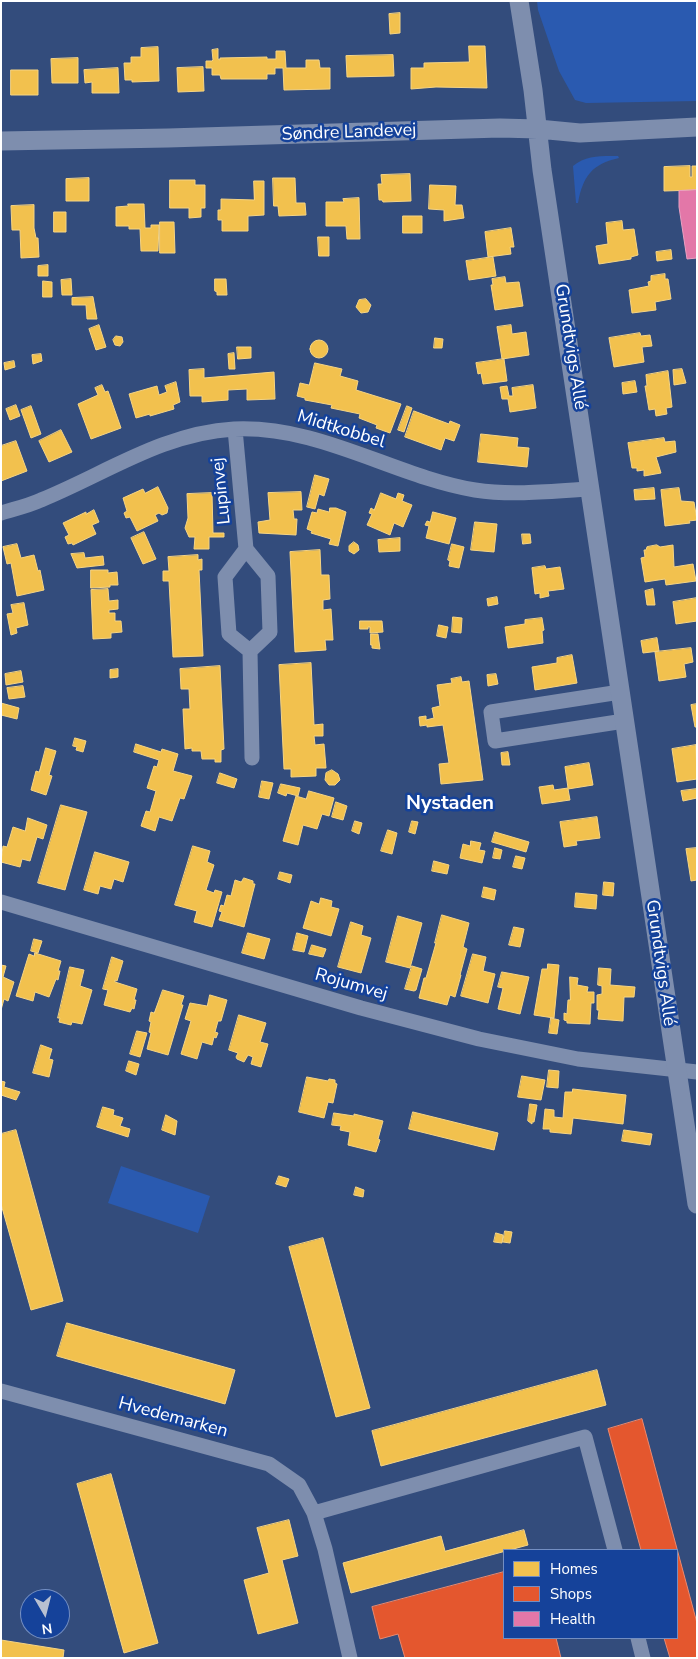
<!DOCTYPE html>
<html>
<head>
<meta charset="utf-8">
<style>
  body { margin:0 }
  #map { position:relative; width:698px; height:1659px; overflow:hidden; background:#334c7c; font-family:"Nunito Sans",sans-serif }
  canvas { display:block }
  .frame { position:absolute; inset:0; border:2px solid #fff; pointer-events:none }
  .legend { position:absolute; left:503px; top:1549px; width:175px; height:90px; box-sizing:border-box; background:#15429a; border:1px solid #738ec2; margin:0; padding:6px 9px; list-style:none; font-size:15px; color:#fff }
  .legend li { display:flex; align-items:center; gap:10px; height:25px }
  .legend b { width:25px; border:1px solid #738ec2 }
  .north { position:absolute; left:20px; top:1589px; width:50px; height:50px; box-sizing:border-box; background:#15429a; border:1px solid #738ec2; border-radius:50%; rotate:172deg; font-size:14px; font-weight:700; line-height:20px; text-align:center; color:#fff }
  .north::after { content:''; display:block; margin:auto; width:18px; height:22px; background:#b8c0d1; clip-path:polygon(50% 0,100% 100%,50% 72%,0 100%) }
</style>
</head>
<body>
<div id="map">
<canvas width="698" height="1659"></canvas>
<div class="frame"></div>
<ul class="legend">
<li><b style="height:14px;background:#f2c14e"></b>Homes</li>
<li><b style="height:14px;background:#e4572e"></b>Shops</li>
<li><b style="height:14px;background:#e377a8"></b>Health</li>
</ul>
<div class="north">N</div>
</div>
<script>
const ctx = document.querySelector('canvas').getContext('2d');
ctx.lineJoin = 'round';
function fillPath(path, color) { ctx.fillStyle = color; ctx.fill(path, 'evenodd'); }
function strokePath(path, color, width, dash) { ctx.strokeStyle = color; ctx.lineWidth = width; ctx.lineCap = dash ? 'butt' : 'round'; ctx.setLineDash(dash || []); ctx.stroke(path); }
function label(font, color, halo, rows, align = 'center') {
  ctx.font = font + ' "Nunito Sans",sans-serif'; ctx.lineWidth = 5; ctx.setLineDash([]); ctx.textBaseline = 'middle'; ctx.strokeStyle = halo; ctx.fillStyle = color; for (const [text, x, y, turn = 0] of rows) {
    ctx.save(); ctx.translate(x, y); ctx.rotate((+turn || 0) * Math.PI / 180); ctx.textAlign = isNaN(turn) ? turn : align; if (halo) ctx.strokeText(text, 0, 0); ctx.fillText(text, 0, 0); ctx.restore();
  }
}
fillPath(new Path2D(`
  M537,1H697V101L586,103L575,100L559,71L538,10Z
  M618,156L619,158C592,164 583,176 578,203H576L573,166C586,155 602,156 618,156Z
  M121,1166L210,1196L198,1233L108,1203Z`), '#2a5ab0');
const homes = new Path2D(`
  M400,13V33L390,34L389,14Z
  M469,46H485L487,88L436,87L411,89V68H424V63L469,62Z
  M158,47L159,81L132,82V80H125L124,63H131V57H141V48Z
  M218,49V59L220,60V58L267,57V59H276V51H285L286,68H306V60H319L320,68H330V89L284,90L283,68H275V74H267V79H221L220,75H212V68H206V61H212L213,60L212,50Z
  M393,55L394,76L347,77L346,56Z
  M78,58V83H52L51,59Z
  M203,67L204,91L178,92L177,68Z
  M118,68L119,93H92V82L85,83L84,70Z
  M11,70H38V95H11Z
  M690,166V177H692V166H697V190L664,191V167Z
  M410,174L411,201L383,202L382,200H379L378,184H382L381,175Z
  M89,178V201H66V179Z
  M273,178H295L296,203H305L306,215L279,216L278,206H274Z
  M170,180H195V185H205V208H201V217L189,218V208H170Z
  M254,181H264V215L248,216V231H222V220H218V210H221V199L254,200Z
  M430,185L456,186L455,205H462L464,218L444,221V210L429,209Z
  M359,198L360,239H347L346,226H326V202H344L343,199Z
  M128,204H144L145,228H151V225H159L158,251H141L140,229H129V226H116V207L128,206Z
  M34,205V228L36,238H38L39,257L21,258L20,230H12L11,206Z
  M54,212H66V232H54Z
  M403,216H422V233H403Z
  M622,221L623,230L634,229L638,255L631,257V259L599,264L596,246L608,244L606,223Z
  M160,222H174L175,253H160Z
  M511,228L514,247H510L511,254L488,257L485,232Z
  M318,237H329V256H319Z
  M671,250L672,259L657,261L656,252Z
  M493,257L496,276L469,280L466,261Z
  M48,265V276H38V266Z
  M665,274V279H668L671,299L655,302L656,310L632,313L629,290L649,286L648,282L651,281V276Z
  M505,277L506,283L519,282L523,306L495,310L491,285H493L492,279Z
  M71,279L72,295H62L61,280Z
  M215,279H226L227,295H217V292L215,291Z
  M43,281L52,282V297H43Z
  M93,297L97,319H87L86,305H72V298Z
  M366,299L371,305L368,312L361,313L356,307L359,300Z
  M99,325L106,347L96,350L89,329Z
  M511,325L512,334L526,332L529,355L502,359L497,327Z
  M640,333L641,336L650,335L652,346L642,347L644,362L614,367L609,338Z
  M116,336L122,337L123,342L120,346L115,345L113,340Z
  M435,338L443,339L442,348H434Z
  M310 349a9 9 0 1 1 18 0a9 9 0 1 1-18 0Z
  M237,347H251V358L238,359Z
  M234,353L235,369H229L228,354Z
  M41,354L42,361L33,364L32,355Z
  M504,359L507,381L483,384L481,373L478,374L476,363Z
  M14,361L15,367L5,370L4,363Z
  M315,363L342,369L340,376L358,381L356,390L401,404L390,433L376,428L377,425L359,418L360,414L331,408L332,405L305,400V398L297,396L300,383L309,385Z
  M204,369V378L274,372L275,399L247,400V389L228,390V400L202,402V396H190L189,370Z
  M682,369L686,383L674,385L673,370Z
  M668,371L672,407L666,408L667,414L656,416L655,409L649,410L645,386H647L646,375Z
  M635,381L637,392L623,394L622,383Z
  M176,382L180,402L173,405L174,409L150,416V414L136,418L129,394L157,386L159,395L167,392L165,386Z
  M102,385L105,392L108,391L121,428L91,439L78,404L98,395L95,388Z
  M533,385L536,408L510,412L508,399H502L500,387L507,386L509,396H513L512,388Z
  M16,405L20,416L10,420L6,409Z
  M31,406L41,434L31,438L21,410Z
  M407,406L412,408L404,432L398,430Z
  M414,411L449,424L450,421L460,425L454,441L445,438L441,450L405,437Z
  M61,430L72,452L49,462L39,441Z
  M481,434L518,438L517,447L529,448L527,467L478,462Z
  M664,438L665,442L675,441L676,452L656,457L661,473L644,476V470L637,471V468H632L628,443Z
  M16,441L27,471L1,481V446Z
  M315,475L329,479L324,496L319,494L315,509L307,507Z
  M158,487L168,508L167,513L162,515L159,513L155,515L158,521L137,531L130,517L126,518L124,513L127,511L123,498L143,489L145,493Z
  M654,488L655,499L635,500L634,490Z
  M679,488L681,501L694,502L697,520L689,521L690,523L665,526L661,490Z
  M301,492L302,510H293L294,519H297L296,535L259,533L258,522L270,520L268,493Z
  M212,493L213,533H224V537H209V549H194L195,537H189L185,528L188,518L187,494Z
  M381,493L396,499L398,493L404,495L402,501L412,505L403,527L394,523L390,535L367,525L372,514L369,513L371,508L374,510Z
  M330,508H336L346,512L338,546L329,544L331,539L311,533L312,531L307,529L312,512L317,513L318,509L329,512Z
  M94,510L99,522L92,525L96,534L73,545L72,543L68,544L65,537L69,535L63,523L86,512V514Z
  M433,512L456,518L449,544L426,538L429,526L425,525L427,521L430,522Z
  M475,522L497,524L494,552L471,550Z
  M144,532L156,559L143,564L131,538Z
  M522,534H530L531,543L523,544Z
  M400,538V551L379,552L378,540Z
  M354,542L358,545L359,550L354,554L349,551V546Z
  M17,544L21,558L34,555L38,571L40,570L44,590L17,596L11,563L7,564L3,547Z
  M452,544L464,547L459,568L449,566L450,561L448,560Z
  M657,545L660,547L673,545L674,567L693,564L696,581L666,585L665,579L645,582L641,558L645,557L644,550H646L647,547Z
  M320,550L321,575H329L330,599L323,600V610L331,609L333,640H325L326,650L295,652L290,552Z
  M84,553L85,558L103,556L104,565L77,568L71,554Z
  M198,555V560L202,559V570H199L203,656L173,657L169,581H163V571H169L168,557Z
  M545,566L546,569L560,567L564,589L548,591L549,596L540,598V593L535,594L532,568Z
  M91,570H108V573L117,572L118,585H110V587L91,588Z
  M108,589L109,601L118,600V609L109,610V613H115V621H121L122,632L111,633V638L93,639L91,590Z
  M653,589L655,605H647L645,591Z
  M497,597L498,604L488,606L487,599Z
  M697,598V621L676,624L673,602Z
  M24,603L28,625L16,628L17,633L11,635L7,614L13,613L11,605Z
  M453,617L462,618L461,633L452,632Z
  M542,618L544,630L542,631L543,643L508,648L505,627L525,624V620Z
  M360,621H382L383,632L370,633V627H368V629H360Z
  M439,625L448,627L446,638L437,636Z
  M371,634H378L380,649L372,648V645H371Z
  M657,638L659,651L643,653L641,641Z
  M691,648L693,662L684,664L686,677L659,681L655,652Z
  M572,655L577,683L535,690L532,667L557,663V658Z
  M311,663L314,725L323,724V736H314L315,745L324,744L326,768H316V776L291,777V769H284L279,665Z
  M220,666L224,749L221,750V762H215V759H202L201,751H192V748L185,749L183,709H190L189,689H181L180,669Z
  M118,669V677L110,678V670Z
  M21,671L23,682L6,685L5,674Z
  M496,674L498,684L488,686L487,675Z
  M461,677L462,682L469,681L483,780L441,784L439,764L449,763L443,725L427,727V725L420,726L419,717L426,716V720L434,718L432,708L440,706L437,685L452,683L451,679Z
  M23,686L25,697L9,699L7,688Z
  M1,703L19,708L17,719L1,715Z
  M697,704V727H695L691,705Z
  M75,738L86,741L83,752L76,750L77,747L73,746Z
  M136,744L161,752L162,749L178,754L173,771L192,776L184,799L180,798L172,821L159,817L155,831L141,826L146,811L150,812L156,791L147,788L154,766L157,767L159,760L134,752Z
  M696,745L697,779L677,782L672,749Z
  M46,748L56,751L49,775L52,776L46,795L31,790L36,771L39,772Z
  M508,752L510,765H502L501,753Z
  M589,763L593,785L568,789L570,800L542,804L539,787L553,785L554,790L568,788L565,767Z
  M332,770L338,774L340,780L335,785H329L325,780L326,773Z
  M220,773L237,779L234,788L217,783Z
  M262,781L273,783L269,799L259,797Z
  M281,784L300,788L298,796L287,793L286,796L278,793Z
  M697,789V798L683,801L681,791Z
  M309,791L334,798L329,816L322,814L317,829L303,825L298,845L283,841L296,796L306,799Z
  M336,802L347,806L343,820L332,817Z
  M61,805L87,812L65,890L38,883Z
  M597,817L600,838L576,841L577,845L564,847L560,822Z
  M28,818L47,825L43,839L37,837L30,861L22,859L20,867L1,862L3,846L7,847L13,827L25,831Z
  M355,821L362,823L359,834L352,831Z
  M412,821L418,822L415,834L409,832Z
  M388,830L397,833L392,854L381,851Z
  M495,832L529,842L526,852L492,842Z
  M471,841L481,843L479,850L485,851L482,863L460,858L463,844L470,846Z
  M193,846L210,851L207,862L214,865L206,890L214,893L215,890L222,892L212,927L194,922L197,911L175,905Z
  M495,848L502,850L500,859L493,858Z
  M697,848V880L691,881L686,849Z
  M95,852L129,862L123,882L114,879L111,889L100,886L98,894L84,890Z
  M516,856L525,858L522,869L513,867Z
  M434,861L449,865L447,874L432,871Z
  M280,872L292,875L290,883L278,879Z
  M244,878L253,881V884H255L244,927L219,920L222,912L219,911L221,905L224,906L227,895L231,896L235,880L241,882Z
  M604,882L614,883L613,896L603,895Z
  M484,887L496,890L494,900L482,897Z
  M576,893L597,895L596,909L575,907Z
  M321,898L332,901L331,907L339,909L331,936L303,928L311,901L319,904Z
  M442,915L469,923L463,947L467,949L460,975H461L455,997L450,995L447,1005L419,998L424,978H426L436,943H435Z
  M398,916L422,923L410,968L386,962Z
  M351,922L363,926L361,935L371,938L361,973L338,967Z
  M514,927L524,929L520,947L509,945Z
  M248,933L270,939L264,959L242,953Z
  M297,933L308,936L304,952L293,950Z
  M34,939L42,941L38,953L31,951Z
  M312,945L326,949L323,957L309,954Z
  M35,953L61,961L58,971H60L58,980L56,979L49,997L35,992L33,1001L16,996L29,954L34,956Z
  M473,954L486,957L483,971L495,974L488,1003L461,996Z
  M112,957L123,961L117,981L115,980V982L137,989L134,1000H136L134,1009L132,1008L130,1012L104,1005L108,990L103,989Z
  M548,964L559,965L554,1018L534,1015L542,969H547Z
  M1,965L6,966L3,977L14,982L8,1001L4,999L1,1010Z
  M412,966L422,969L416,990L414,991L405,989Z
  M70,967L84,970L80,986L92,990L82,1024L72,1022L71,1025L59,1022L60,1018H58Z
  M599,968L611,969L610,985L635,987L634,997H624L623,1021L598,1019L599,1010H597V995L602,994V986L598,985Z
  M502,972L529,977L520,1014L498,1009L503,988L498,987Z
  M570,977L578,978L577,985L588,987L587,992H594V1003H591L590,1024L567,1023V1021L564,1020V1013L567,1014L568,1000H570Z
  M163,990L184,996L181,1005H183L168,1055L147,1049L151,1033L149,1032L151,1022L149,1021L151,1012L154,1013Z
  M210,995L227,1000L221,1021H218L215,1032L218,1033L216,1038L214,1037L212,1045L202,1042L197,1059L181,1054L191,1021L185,1019L190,1003L207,1006Z
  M239,1015L266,1023L260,1042L268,1044L261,1067L251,1064L253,1057L248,1055L244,1062L237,1059L236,1057L238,1053L229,1050Z
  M551,1018L559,1020L557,1034L549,1033Z
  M137,1031L147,1033L140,1057L130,1054Z
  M41,1045L52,1049L49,1059L53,1060L49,1077L33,1073Z
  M129,1061L139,1064L136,1075L126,1071Z
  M549,1070L559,1071L558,1088L547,1087Z
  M522,1076L545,1080L541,1100L518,1097Z
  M307,1077L328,1081L329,1079L335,1080V1083L337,1084L333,1103L328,1102L324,1118L299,1112Z
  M1,1081L5,1082L4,1087L20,1092L16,1100L1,1095Z
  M573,1089L626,1095L623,1124L573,1118L571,1134L550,1132V1129H543L545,1109L554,1110V1117L563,1118L565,1092H572Z
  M530,1104L537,1105L534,1122H532V1124L528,1121Z
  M103,1107L114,1110L113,1115L123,1118L120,1126L130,1129L128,1137L97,1127Z
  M413,1112L498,1133L494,1150L409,1129Z
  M334,1113L354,1116V1114L383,1121L378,1139L380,1140L376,1152L348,1145L350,1132L340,1130L341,1126L332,1125Z
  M166,1115L177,1121L175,1135L162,1130Z
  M16,1130L63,1301L31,1310L1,1204V1134Z
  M624,1130L652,1134L650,1145L622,1141Z
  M279,1176L289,1179L286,1187L276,1184Z
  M356,1187L364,1190L363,1197L354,1195Z
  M505,1231L512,1232L510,1243L503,1242Z
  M496,1233L503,1235L502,1243L494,1242Z
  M323,1238L370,1408L336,1417L289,1247Z
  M67,1323L235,1370L225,1404L57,1356Z
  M597,1370L606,1405L381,1466L372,1431Z
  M111,1474L158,1643L124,1653L77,1484Z
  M289,1520L298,1556L282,1560L298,1623L258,1634L244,1580L269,1573L257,1528Z
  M524,1530L528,1545L351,1593L343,1563L441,1536L445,1551Z
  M1,1640L64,1650L63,1658H1Z`);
fillPath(homes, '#f2c14e');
strokePath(homes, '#f6d483', 1);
const shops = new Path2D(`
  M642,1419L697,1623V1658H670L664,1638H677V1550H641L608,1429Z
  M504,1572V1638H556L561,1658H405L398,1634L380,1639L372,1607Z`);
fillPath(shops, '#e4572e');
strokePath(shops, '#ec896d', 1);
const health = new Path2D(`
  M697,190V258L687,259L679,207V191Z`);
fillPath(health, '#e377a8');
strokePath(health, '#eba0c2', 1);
strokePath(new Path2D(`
  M235,429L246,549L268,576L270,632L250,651L252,758
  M1,513C14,509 28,506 41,500C105,474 163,433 234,429C320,425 393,476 475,490C513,496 552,491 591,489
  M246,549L225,577L229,634L250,651
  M620,692L491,712L495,741L624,721
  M1,902L361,1008L479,1039L578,1059L697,1072
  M1,1391L269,1464L299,1485L314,1513L325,1549L350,1658
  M314,1513L585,1437L615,1550
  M638,1638L643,1658`), '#7e8eae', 15);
strokePath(new Path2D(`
  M519,1L533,90L542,170L697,1204
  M1,141L168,138L500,128L538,129L580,133L697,127`), '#7e8eae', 19);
label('18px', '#fff', '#15429a', [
  ["Søndre Landevej",349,133,-2],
  ["Grundtvigs Allé",570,347,81],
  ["Midtkobbel",341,430,17],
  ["Lupinvej",222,491,-96],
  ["Grundtvigs Allé",660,963,82],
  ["Rojumvej",351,985,16],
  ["Hvedemarken",173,1418,15]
]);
label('bold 20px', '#fff', '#15429a', [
  ["Nystaden",450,804]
]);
</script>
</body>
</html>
